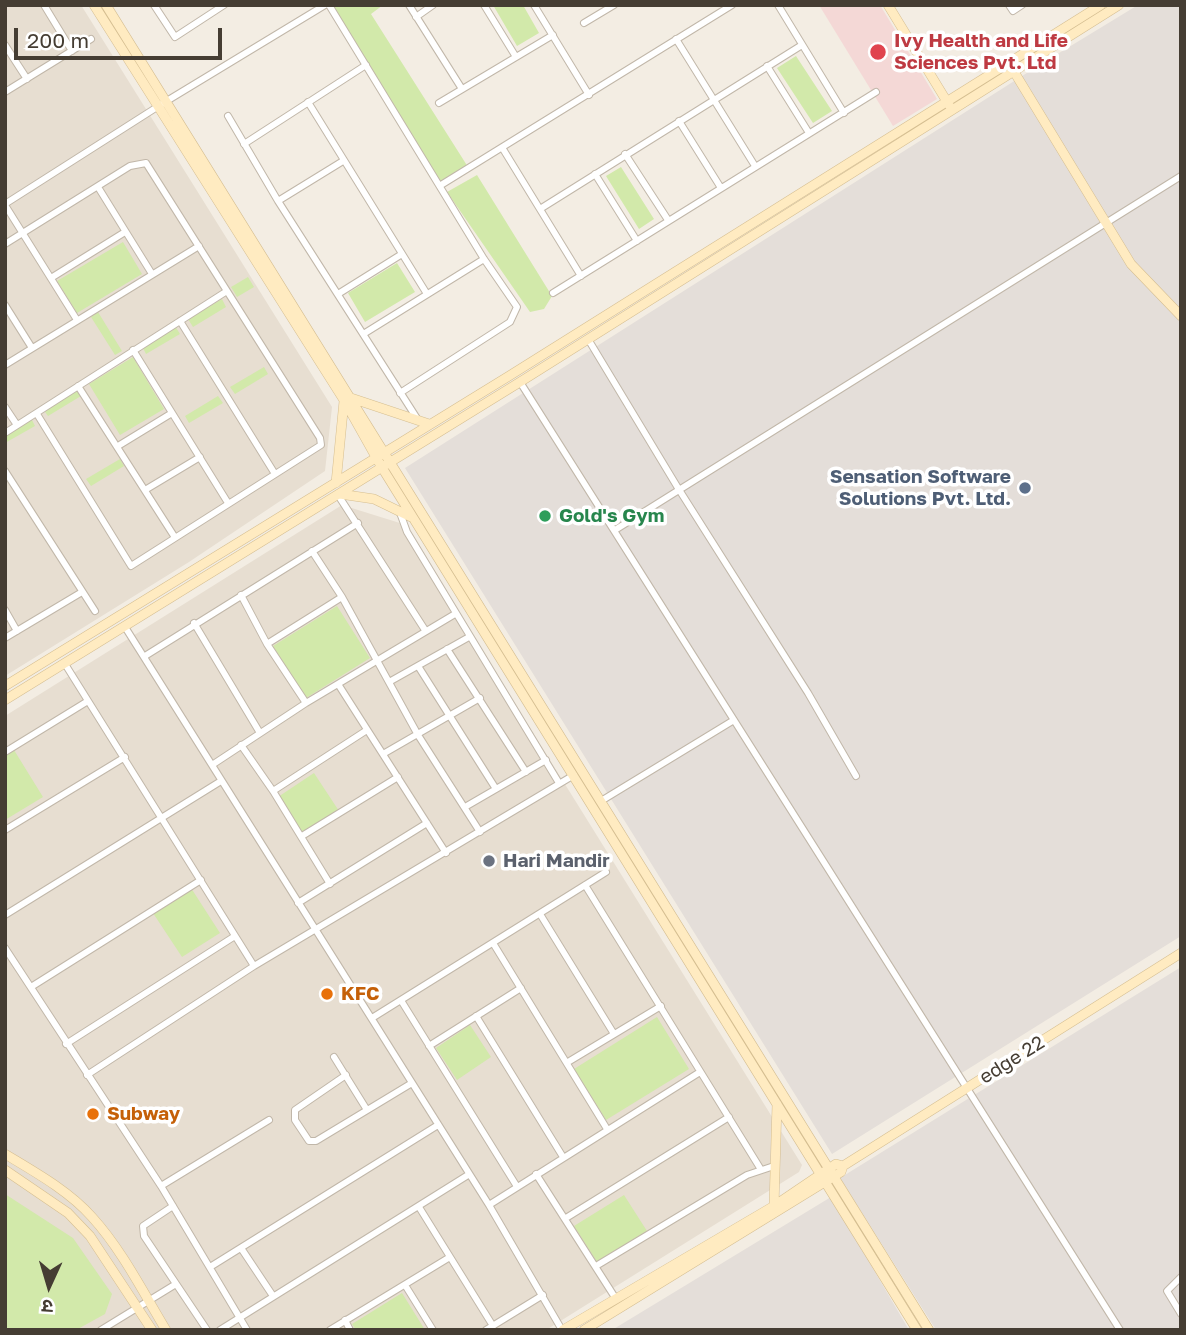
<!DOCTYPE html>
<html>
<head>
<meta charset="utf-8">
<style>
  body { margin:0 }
  #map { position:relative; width:1186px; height:1335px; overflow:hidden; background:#f3ede3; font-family:"Golos Text","Noto Sans Devanagari",sans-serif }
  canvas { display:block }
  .frame { position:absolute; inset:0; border:7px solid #453d33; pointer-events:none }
  .north { position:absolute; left:14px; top:1251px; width:70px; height:70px; -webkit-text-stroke:5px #fff; paint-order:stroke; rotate:184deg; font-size:19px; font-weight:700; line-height:28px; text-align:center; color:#453d33 }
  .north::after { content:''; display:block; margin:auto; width:24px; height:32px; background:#453d33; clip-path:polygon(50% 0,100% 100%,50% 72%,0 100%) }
  .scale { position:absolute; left:14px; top:28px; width:208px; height:32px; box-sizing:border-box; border:4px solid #453d33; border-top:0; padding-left:9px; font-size:21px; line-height:24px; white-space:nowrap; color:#453d33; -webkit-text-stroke:5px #fff; paint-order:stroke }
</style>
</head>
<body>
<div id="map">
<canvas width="1186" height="1335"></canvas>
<div class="frame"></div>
<div class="north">उ</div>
<div class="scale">200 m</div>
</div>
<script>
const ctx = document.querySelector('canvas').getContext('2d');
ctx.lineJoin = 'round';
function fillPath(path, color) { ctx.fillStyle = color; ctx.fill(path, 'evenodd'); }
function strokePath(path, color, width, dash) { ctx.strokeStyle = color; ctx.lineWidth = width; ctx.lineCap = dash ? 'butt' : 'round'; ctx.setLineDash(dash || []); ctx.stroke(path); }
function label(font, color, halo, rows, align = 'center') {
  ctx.font = font + ' "Golos Text",sans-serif'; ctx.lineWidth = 7; ctx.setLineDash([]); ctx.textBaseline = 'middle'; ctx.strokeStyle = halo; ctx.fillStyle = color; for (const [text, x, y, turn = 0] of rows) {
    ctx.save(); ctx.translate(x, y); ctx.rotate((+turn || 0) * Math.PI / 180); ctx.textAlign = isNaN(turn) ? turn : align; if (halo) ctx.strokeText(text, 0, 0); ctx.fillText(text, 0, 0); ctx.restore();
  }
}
fillPath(new Path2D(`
  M5,5H81L332,407L325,471L189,562L5,676Z
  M342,505L403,524L802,1165L799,1172L546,1330H5V716Z`), '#e7ded1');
fillPath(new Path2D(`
  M1138,5H1181V936L832,1154L405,468L1041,64Z
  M1181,967V1330H936L840,1178Z
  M831,1197L909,1330H612Z`), '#e4ded9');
fillPath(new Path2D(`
  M819,5H880L937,99L893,126Z`), '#f4d8d6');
fillPath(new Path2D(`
  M332,5H383L371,14L468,167L441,184Z
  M493,5H523L539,33L517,46Z
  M796,56L832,111L813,123L777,68Z
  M621,167L654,219L639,229L606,176Z
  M477,175L552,296L544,309L530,312L447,192Z
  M123,242L142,274L77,313L57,281Z
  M397,263L415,292L365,322L348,293Z
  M248,277L254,287L237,297L231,287Z
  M222,299L226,307L193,327L188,319Z
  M98,312L122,351L115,355L91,317Z
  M175,326L180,334L146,354L142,346Z
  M133,357L164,409L120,435L89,384Z
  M264,367L268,374L235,394L230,387Z
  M77,389L81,396L48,416L43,409Z
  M218,396L223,403L189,423L185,416Z
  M31,418L35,426L5,443V433Z
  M120,459L124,466L91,486L86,479Z
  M337,606L370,658L306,698L273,646Z
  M14,750L43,797L5,820V756Z
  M314,773L339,811L302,834L278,797Z
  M191,888L220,933L182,957L153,913Z
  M657,1017L689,1069L606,1120L574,1069Z
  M470,1025L491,1057L457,1080L436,1048Z
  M5,1194L73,1238L112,1294L105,1314L76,1330H5Z
  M624,1195L647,1231L597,1262L574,1226Z
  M402,1293L425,1330H356L352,1324Z`), '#d2e9aa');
const street = new Path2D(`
  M44,5L72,51
  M154,5L175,37L224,5
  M329,5L484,259L517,307L510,322L400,393
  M409,5L462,89
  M484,5L516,57
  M534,5L589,95
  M778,5L844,113
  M1009,5L1013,11L1022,5
  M416,17L433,5
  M584,23L614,5
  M676,39L755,166
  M5,45L27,79
  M767,66L809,133
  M5,92L91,39
  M308,102L427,294
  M439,103L553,35
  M228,116L278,201L418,420
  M679,121L721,188
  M244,144L366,65
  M503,149L581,276
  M625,154L668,220
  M595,174L637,241
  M441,185L732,5
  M98,187L152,274
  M278,201L343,161
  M5,204L165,102L325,5
  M5,205L77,320
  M540,209L802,45
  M5,244L130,166L146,163L320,438L321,445L131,566L37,414
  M51,278L125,232
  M553,293L876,92
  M338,294L402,254
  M5,305L32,348
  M180,321L275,474
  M365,333L484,259
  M588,339L678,488L808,693L856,776
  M133,350L228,503
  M5,365L199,246
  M520,382L1120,1330
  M78,386L174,536
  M5,407L17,425
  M5,433L227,291
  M118,446L172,413
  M5,471L95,611
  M145,490L200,457
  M338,495L425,630
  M399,510L407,532L559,783
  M615,530L1181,176
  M312,551L342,597L418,735L480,832
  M241,595L267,644L306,703
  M5,610L17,631
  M194,623L260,733
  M125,627L489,1205L562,1330
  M5,638L82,592
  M267,644L342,597
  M447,649L526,772
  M145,656L358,523
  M65,664L254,966
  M418,666L496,789
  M389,682L469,637
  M338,684L446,853
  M241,745L273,791L330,884
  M5,752L88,701
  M383,754L480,698
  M212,765L306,703L455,614
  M273,791L367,730
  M601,801L734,720
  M465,807L546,760
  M5,830L125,757
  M302,836L398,777
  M585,885L760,1168
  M298,903L427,823
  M540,914L614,1034
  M5,915L221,781
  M493,943L607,1129
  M5,948L161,1186L247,1330
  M31,987L201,880
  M402,1002L516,1185
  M476,1016L563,1157
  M372,1018L606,872
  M66,1044L235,936
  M429,1046L521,988
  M334,1057L367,1110
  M568,1062L661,1006
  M87,1075L254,966L574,775
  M346,1075L295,1110V1120L309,1141H316L412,1083
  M536,1174L616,1299
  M161,1186L269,1120
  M489,1205L700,1072
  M173,1206L143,1226L144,1236L207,1330
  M419,1207L493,1326
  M566,1218L729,1117
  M241,1248L273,1296
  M596,1266L747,1175L774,1166
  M210,1267L438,1125
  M1181,1277L1167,1291L1181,1314
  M405,1285L433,1330
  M345,1320L350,1330
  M101,1330L176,1284
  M220,1330L468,1175
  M330,1330L450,1257
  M486,1330L543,1295`);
const secondary = new Path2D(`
  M94,5L344,400L381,466L917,1330
  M106,5L929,1330
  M888,5L949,105
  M1013,70L1131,264L1181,316
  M351,398L429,424
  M336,483L344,401
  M340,494L374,499L411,517
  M5,686L509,376L1101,5
  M5,700L520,382L1119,5
  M5,1154C35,1172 69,1191 92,1217C122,1250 143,1292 166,1330
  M5,1170L68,1213L90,1236L152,1330
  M774,1206L777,1104
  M563,1330L774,1206L836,1164L843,1166
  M584,1330L841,1172L843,1166L1181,953`);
strokePath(street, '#c1b7a9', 8);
strokePath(secondary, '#d5be91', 10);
strokePath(street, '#fff', 6);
strokePath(secondary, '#ffebc1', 9);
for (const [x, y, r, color] of [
  [878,52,9,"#e0444e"],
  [1025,488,7,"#5c6f8a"],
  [545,516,7,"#2e9e5b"],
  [489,861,7,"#6b7280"],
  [327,994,7,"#e8710a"],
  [93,1114,7,"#e8710a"]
]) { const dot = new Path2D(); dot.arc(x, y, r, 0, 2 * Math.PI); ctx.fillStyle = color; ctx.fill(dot); strokePath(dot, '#fff', 2.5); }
label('bold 19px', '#be3a42', '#fff', [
  ["Ivy Health and Life",894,41],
  ["Sciences Pvt. Ltd",894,63]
], 'left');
label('bold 19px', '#4e5e75', '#fff', [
  ["Sensation Software",1011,477],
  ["Solutions Pvt. Ltd.",1011,499]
], 'right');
label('bold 19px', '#27864d', '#fff', [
  ["Gold's Gym",559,516]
], 'left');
label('bold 19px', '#5b616d', '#fff', [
  ["Hari Mandir",503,861]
], 'left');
label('bold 19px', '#c56008', '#fff', [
  ["KFC",341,994],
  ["Subway",107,1114]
], 'left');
label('19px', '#453d33', '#fff', [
  ["edge 22",1012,1060,-32]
]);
</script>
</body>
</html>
